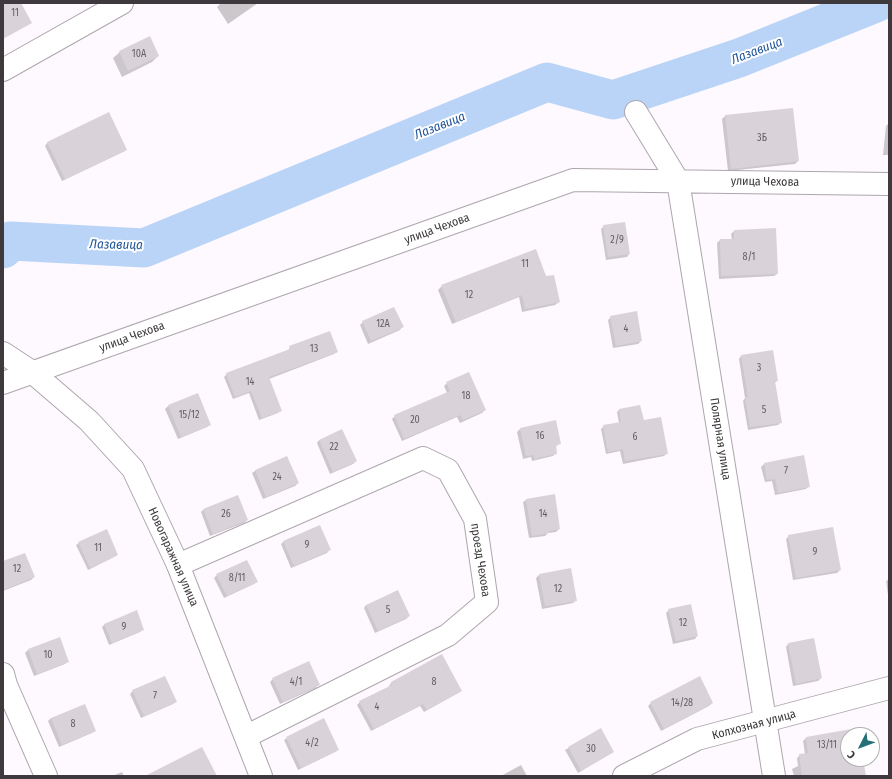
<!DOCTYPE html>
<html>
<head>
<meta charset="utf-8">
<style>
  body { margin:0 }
  #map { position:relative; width:892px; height:779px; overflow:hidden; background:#fef9fe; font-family:"Fira Sans Condensed",sans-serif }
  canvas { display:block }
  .frame { position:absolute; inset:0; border:4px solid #3d393c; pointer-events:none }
  .north { position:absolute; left:840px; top:727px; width:40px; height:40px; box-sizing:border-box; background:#fff; border:1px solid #b1b0b1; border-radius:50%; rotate:228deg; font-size:11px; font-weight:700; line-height:16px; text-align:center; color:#3d393c }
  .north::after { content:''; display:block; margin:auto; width:14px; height:18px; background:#256f76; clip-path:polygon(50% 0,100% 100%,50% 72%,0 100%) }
</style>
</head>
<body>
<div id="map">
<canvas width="892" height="779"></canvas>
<div class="frame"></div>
<div class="north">С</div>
</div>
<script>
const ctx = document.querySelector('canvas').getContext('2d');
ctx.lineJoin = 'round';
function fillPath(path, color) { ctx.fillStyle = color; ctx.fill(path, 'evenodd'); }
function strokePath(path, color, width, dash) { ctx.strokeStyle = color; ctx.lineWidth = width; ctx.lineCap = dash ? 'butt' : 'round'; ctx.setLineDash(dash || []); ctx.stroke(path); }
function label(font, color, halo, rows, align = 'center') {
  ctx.font = font + ' "Fira Sans Condensed",sans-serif'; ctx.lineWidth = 4; ctx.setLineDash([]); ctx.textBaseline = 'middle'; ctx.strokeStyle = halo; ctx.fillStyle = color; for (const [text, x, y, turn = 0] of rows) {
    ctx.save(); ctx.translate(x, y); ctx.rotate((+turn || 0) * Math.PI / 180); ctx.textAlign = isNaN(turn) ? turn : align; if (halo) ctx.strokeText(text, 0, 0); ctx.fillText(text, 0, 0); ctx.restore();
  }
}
fillPath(new Path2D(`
  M221,3H258L228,24L217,7Z
  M149,38L158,56L152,62L122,77L113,58L120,52Z
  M792,109L798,161L795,164L728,171L722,119L725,116Z
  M888,124H889V155H883L886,126Z
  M47,143L126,150L123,152L62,181L45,146Z
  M604,226L629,254L627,257L606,260L601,229Z
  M734,231L777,274L774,276L719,279L717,243L720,240H732L731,234Z
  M545,277L559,302L555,305L522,312L519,297L452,324L438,290L442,286Z
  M611,317L641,341L638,344L613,348L608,320Z
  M363,322L402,327L400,330L368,344L360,325Z
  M290,347L337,352L334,354L269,379L281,410L278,413L259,420L249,393L233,399L224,377L227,374L288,351Z
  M741,356L777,381L774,383L781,422L778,425L748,430L743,401L745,398L739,359Z
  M447,383L485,410L482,413L460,423L457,417L402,441L392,419L395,416L447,393L444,386Z
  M197,394L210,425L207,427L178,439L165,409L168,406Z
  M619,410L643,421L667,453L664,456L623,464L620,451L606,454L601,429L604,426L619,423L617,412Z
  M520,429L559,444L555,447L556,453L553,456L532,461L531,457L523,459L517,432Z
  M319,440L356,461L353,464L330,474L317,443Z
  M803,456L809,486L806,489L775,495L772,481L765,482L761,467L764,464Z
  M286,457L298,483L295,486L263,499L252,473L255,471Z
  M554,495L559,529L556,532L548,533L545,536L529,538L523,502L526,500Z
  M203,510L247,520L244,523L210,536L201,512Z
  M789,536L840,570L837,573L793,580L786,539Z
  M284,541L329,550L327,553L291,568L281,544Z
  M79,543L117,555L114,557L88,570L76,545Z
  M3,562L34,577L31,580L3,591Z
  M217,575L256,581L254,584L224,598L214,578Z
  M539,575L576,600L573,603L542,609L536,578Z
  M889,579V602L886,581Z
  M366,605L409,616L406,619L375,633L364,608Z
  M669,610L697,636L695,639L673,644L666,613Z
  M105,624L143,629L140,632L109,645L102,627Z
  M59,638L68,661L65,664L34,676L25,653L28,650Z
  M788,644L821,678L818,681L793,686L786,647Z
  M273,679L318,685L316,688L280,704L270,682Z
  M391,683L461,691L458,693L424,712L420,706L371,731L357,705L360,702L390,688L389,686Z
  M133,691L176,701L173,704L141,718L130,694Z
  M651,703H712L709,706L661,731L648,706Z
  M51,718L95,731L92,733L59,747L48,721Z
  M857,729L858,735H848V759H862L865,776H794L792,769L798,766L797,758L800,755L805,754L803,741L806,738Z
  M600,730L613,752L578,773L565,750Z
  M287,738L338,749L335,752L298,770L284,740Z
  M521,765L527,776H501Z
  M122,772L124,776H112Z`), '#0003');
strokePath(new Path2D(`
  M3,249L11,241L144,248L547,82L613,100L739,58L876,3`), '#bad4f7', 39);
fillPath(new Path2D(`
  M3,3H21L32,23L3,39Z
  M150,36L159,56L128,71L119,51Z
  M793,108L799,161L731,169L725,115Z
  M109,112L127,150L65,179L47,142Z
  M625,222L630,254L608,257L603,225Z
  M776,228L778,274L721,276L720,239H734V230Z
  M536,249L546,276L554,275L560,302L525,309L522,295L456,322L441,285Z
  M394,307L404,327L371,341L362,321Z
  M637,311L642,341L616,346L610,316Z
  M330,331L338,352L269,377L282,411L262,418L251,391L235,397L226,373L290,349L289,346Z
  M773,350L778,381H775L782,423L750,427L745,397H748L741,355Z
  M469,372L486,410L463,420L460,415L404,439L394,415L450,391L446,382Z
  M198,393L211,425L181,437L168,405Z
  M640,405L644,420L661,417L668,454L625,461L623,449L608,452L603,425L621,422L619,409Z
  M556,420L561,444L556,445L557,454L534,459V455L526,456L520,428Z
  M342,429L357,461L333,472L319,440Z
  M804,455L810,487L778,493L775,479L767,480L764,463Z
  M287,456L299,483L266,497L255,470Z
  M555,494L560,529L549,531V533L532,536L526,499Z
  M238,495L248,520L213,534L203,509Z
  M320,525L331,550L294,566L283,541Z
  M833,527L841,570L796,578L788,535Z
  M107,529L118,555L90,568L78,542Z
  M25,553L35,577L3,590V561Z
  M247,560L258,582L227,596L216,574Z
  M571,568L577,601L545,606L539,574Z
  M398,590L410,616L378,631L366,605Z
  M691,604L698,636L676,641L668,609Z
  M137,610L144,630L112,643L104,624Z
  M60,637L69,662L37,674L28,649Z
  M814,638L822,678L796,684L788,643Z
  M442,654L462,691L427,710L423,704L374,729L359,701L392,685L391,682Z
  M309,661L320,685L283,702L272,678Z
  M165,676L177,702L144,716L132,690Z
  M700,676L713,703L664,729L650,702Z
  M85,704L96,731L62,745L51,718Z
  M324,718L339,750L301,768L286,737Z
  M601,728L614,752L581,771L568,747Z
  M857,728L859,735H848V759H863L866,776H802L799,754L808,753L806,737Z
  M202,747L217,776H145Z`), '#dad2d9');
const minor = new Path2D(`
  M3,70L122,3
  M636,112L678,181L774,776
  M3,383L573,180L889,184
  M178,565L423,458L448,470L475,519L487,602L448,635L247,736
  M3,674L6,685L46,776
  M624,776L697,739L889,688`);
const secondary = new Path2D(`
  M3,353L32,372L89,421L133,469L178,565L261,776`);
strokePath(minor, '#aea6ad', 24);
strokePath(secondary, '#aea6ad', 24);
strokePath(minor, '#fff', 22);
strokePath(secondary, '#fff', 22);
label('10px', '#645f63', null, [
  ["11",15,13],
  ["10А",139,54],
  ["3Б",762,138],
  ["2/9",617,240],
  ["8/1",749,257],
  ["11",525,264],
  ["12",469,295],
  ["12А",383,324],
  ["4",626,329],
  ["13",314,349],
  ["3",759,368],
  ["14",250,382],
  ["18",466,396],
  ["5",764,410],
  ["15/12",189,415],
  ["20",415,420],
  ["16",540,436],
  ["6",635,437],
  ["22",334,447],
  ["7",786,471],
  ["24",277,477],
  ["26",226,514],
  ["14",543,514],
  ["9",307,545],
  ["11",98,548],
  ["9",815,552],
  ["12",17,569],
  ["8/11",237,578],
  ["12",558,589],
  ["5",388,610],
  ["12",683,623],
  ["9",124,627],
  ["10",48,655],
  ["4/1",296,682],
  ["8",434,682],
  ["7",155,696],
  ["14/28",682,703],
  ["4",377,707],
  ["8",73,724],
  ["4/2",312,743],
  ["13/11",827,745],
  ["30",591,749]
]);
label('12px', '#3d393c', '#fff', [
  ["улица Чехова",765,182,1],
  ["улица Чехова",437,229,-20],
  ["улица Чехова",132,337,-20],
  ["Полярная улица",720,439,81],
  ["Новогаражная улица",173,557,66],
  ["проезд Чехова",480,560,81],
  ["Колхозная улица",754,725,-15]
]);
label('italic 13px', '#1e5398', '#fff', [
  ["Лазавица",757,51,-21],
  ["Лазавица",440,126,-22],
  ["Лазавица",116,245,1]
]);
</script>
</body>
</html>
